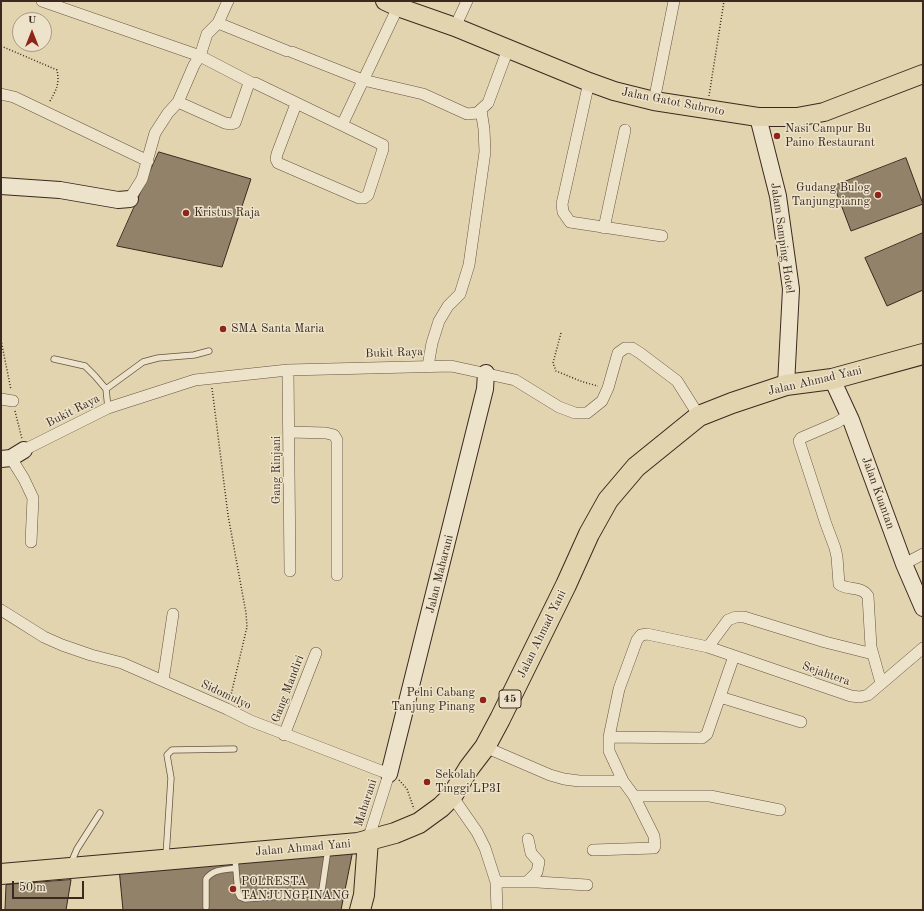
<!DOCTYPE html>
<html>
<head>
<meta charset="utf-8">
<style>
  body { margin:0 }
  #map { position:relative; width:924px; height:911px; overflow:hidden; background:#e2d4ae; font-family:"Old Standard TT",serif }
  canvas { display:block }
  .frame { position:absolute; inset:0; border:2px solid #3b2920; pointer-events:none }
  .north { position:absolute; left:12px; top:12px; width:40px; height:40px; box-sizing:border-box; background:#ece3ca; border:1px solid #a59986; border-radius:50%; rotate:0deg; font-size:11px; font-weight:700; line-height:16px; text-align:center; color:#3b2920 }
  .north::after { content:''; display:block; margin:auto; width:14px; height:18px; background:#8f2418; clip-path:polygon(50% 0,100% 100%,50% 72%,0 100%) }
  .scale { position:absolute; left:12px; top:881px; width:72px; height:18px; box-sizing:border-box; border:2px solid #3b2920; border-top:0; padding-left:5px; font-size:12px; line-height:14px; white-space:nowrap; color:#3b2920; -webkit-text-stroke:3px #ece3ca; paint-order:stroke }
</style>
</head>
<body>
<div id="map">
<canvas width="924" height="911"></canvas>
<div class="frame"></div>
<div class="north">U</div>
<div class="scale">50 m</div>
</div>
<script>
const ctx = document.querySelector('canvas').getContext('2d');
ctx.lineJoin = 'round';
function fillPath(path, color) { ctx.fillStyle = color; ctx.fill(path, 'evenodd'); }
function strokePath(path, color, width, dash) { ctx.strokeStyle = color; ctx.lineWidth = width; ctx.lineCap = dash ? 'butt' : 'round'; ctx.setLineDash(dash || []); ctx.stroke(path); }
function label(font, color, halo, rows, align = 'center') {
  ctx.font = font + ' "Old Standard TT",serif'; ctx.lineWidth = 3; ctx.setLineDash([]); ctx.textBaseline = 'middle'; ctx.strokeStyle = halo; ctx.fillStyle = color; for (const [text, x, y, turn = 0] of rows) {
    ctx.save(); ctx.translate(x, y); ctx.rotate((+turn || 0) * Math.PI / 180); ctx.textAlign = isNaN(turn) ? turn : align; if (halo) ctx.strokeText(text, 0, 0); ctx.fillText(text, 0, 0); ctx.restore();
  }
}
const building = new Path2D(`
  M159,152L251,179L222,267L117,246Z
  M906,158L923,204L851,231L834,186Z
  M923,233V290L887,306L865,258Z
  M353,850L341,910H123L119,868Z
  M71,880L66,910H5L6,885Z`);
fillPath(building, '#92826a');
strokePath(building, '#3b2920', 1);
const lane = new Path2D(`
  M54,359L85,366L95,376L106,389
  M108,408L106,389L143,362L158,358L194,355L209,351
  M166,856L171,778L167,755L172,750L234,749
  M235,858L238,893L240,897L245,899L319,893L322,890L328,849
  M71,863L77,849L100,813
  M206,907V879C213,869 224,870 236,868`);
const street = new Path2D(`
  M42,1L200,56L250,82
  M218,23L287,51
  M455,27L467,1
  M292,52L363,80L423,94L467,114L477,113L488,103L508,49
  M589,82L562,204L563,212L570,222L662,236
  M255,83L342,125
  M1,94L14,97L148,161
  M654,101L674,1
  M178,102L225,123L231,124L235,123L248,86
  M296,104L277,154L276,159L278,163L359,198H364L368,195L383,149V145L342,125L398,7
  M132,195L142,179L155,133L168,113L178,102L194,65L200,56L207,34L218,23L228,1
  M604,228L625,130
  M428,366L432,343L439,321L448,306L460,294L469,265L485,152L484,129L481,110
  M288,370L290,571
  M1,399L13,401
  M849,415L836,423L801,438L799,441L826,524L835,548L837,557L839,584C847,591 861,585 868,596L871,647L881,683
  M290,432L326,433L334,435L337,440V575
  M24,450L108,408L195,380L288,370L451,366L515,380L559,407L575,413H587L602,401L608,388L618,353L625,348H632L640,353L677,381L699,416
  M11,458L24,479L33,498L31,542
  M904,564L923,554
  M1,610L44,637L62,645L91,655L122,663L227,709L251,721L389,774L368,840
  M708,647L728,620L736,617H744L825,642L873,654
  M163,681L173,614
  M720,697L801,722
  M284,735L316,653
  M609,737L702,738L707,734L734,656
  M485,747L550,775L564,779L579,781H623
  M452,796L477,832L485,848L496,882L497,910
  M634,796H710L780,810
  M593,850L654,848L655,846L654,836L634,796L623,781L609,751V737L619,689L637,640L641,635L647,634L708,647L851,696L860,697L868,695L923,648
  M496,882H537L587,885
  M527,882L537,872L539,862L531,853L528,839`);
const secondary = new Path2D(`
  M758,117L778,196L791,289L786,385
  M1,186L60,190L118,200L130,199
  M832,379L851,420L904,564L923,608
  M1,459L11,458L24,450
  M389,774L485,389L486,373`);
const primary = new Path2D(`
  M385,1L398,7L455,27L589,82L614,91L654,101L758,117H797L824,112L923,74`);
const highway = new Path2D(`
  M1,874L347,844L358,843L395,833L419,823L441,807L452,796L469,768L485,747L500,719L566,585L589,534L608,500L636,467L699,416L732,403L786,385L832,379L923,354
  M360,910L364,895L368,840`);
strokePath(lane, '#655444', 7);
strokePath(street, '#655444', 12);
strokePath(secondary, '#3b2920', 18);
strokePath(primary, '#3b2920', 20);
strokePath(highway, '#3b2920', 22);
strokePath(new Path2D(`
  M1,46L57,70C60,85 56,90 49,103
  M709,96L724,1
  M561,333L553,363L556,371L583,382L598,386
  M1,340L11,390
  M212,388L228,515L246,613L247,627L230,699
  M15,411L22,439
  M399,780L407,789L414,809`), '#3b2920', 1.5, [1, 2]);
strokePath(lane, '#ece3ca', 5.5);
strokePath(street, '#ece3ca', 11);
strokePath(secondary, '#ece3ca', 16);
strokePath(primary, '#e2d4ae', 18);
strokePath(highway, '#e2d4ae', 20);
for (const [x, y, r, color] of [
  [777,136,4,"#8f2418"],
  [878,195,4,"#8f2418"],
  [186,213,4,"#8f2418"],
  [223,329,4,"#8f2418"],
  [483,700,4,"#8f2418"],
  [427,782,4,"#8f2418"],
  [233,889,4,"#8f2418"]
]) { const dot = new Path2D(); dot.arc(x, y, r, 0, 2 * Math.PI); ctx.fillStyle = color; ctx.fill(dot); strokePath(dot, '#ece3ca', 1.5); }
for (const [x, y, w] of [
  [510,699,22]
]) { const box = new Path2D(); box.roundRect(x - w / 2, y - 9, w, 18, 3); ctx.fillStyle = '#ece3ca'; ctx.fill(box); strokePath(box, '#3b2920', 1); }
label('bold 11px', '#3b2920', null, [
  ["45",510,699]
]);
label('12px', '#3b2920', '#ece3ca', [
  ["Jalan Gatot Subroto",673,102,11],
  ["Jalam Samping Hotel",782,238,82],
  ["Bukit Raya",394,353,-2],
  ["Jalan Ahmad Yani",815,381,-13],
  ["Bukit Raya",73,411,-27],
  ["Gang Rinjani",277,470,-90],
  ["Jalan Kuantan",878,493,70],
  ["Jalan Maharani",440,574,-76],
  ["Jalan Ahmad Yani",542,634,-64],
  ["Sejahtera",826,674,19],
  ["Gang Mandiri",288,689,-69],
  ["Sidomulyo",226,695,25],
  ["Maharani",366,803,-72],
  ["Jalan Ahmad Yani",303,848,-5]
]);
label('12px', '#3b2920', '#ece3ca', [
  ["Nasi Campur Bu",785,129],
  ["Paino Restaurant",785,143],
  ["Gudang Bulog",870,188,"right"],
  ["Tanjungpianng",870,202,"right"],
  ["Kristus Raja",194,213],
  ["SMA Santa Maria",231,329],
  ["Pelni Cabang",475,693,"right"],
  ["Tanjung Pinang",475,707,"right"],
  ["Sekolah",435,775],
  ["Tinggi LP3I",435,789],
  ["POLRESTA",241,882],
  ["TANJUNGPINANG",241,896]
], 'left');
</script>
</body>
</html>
